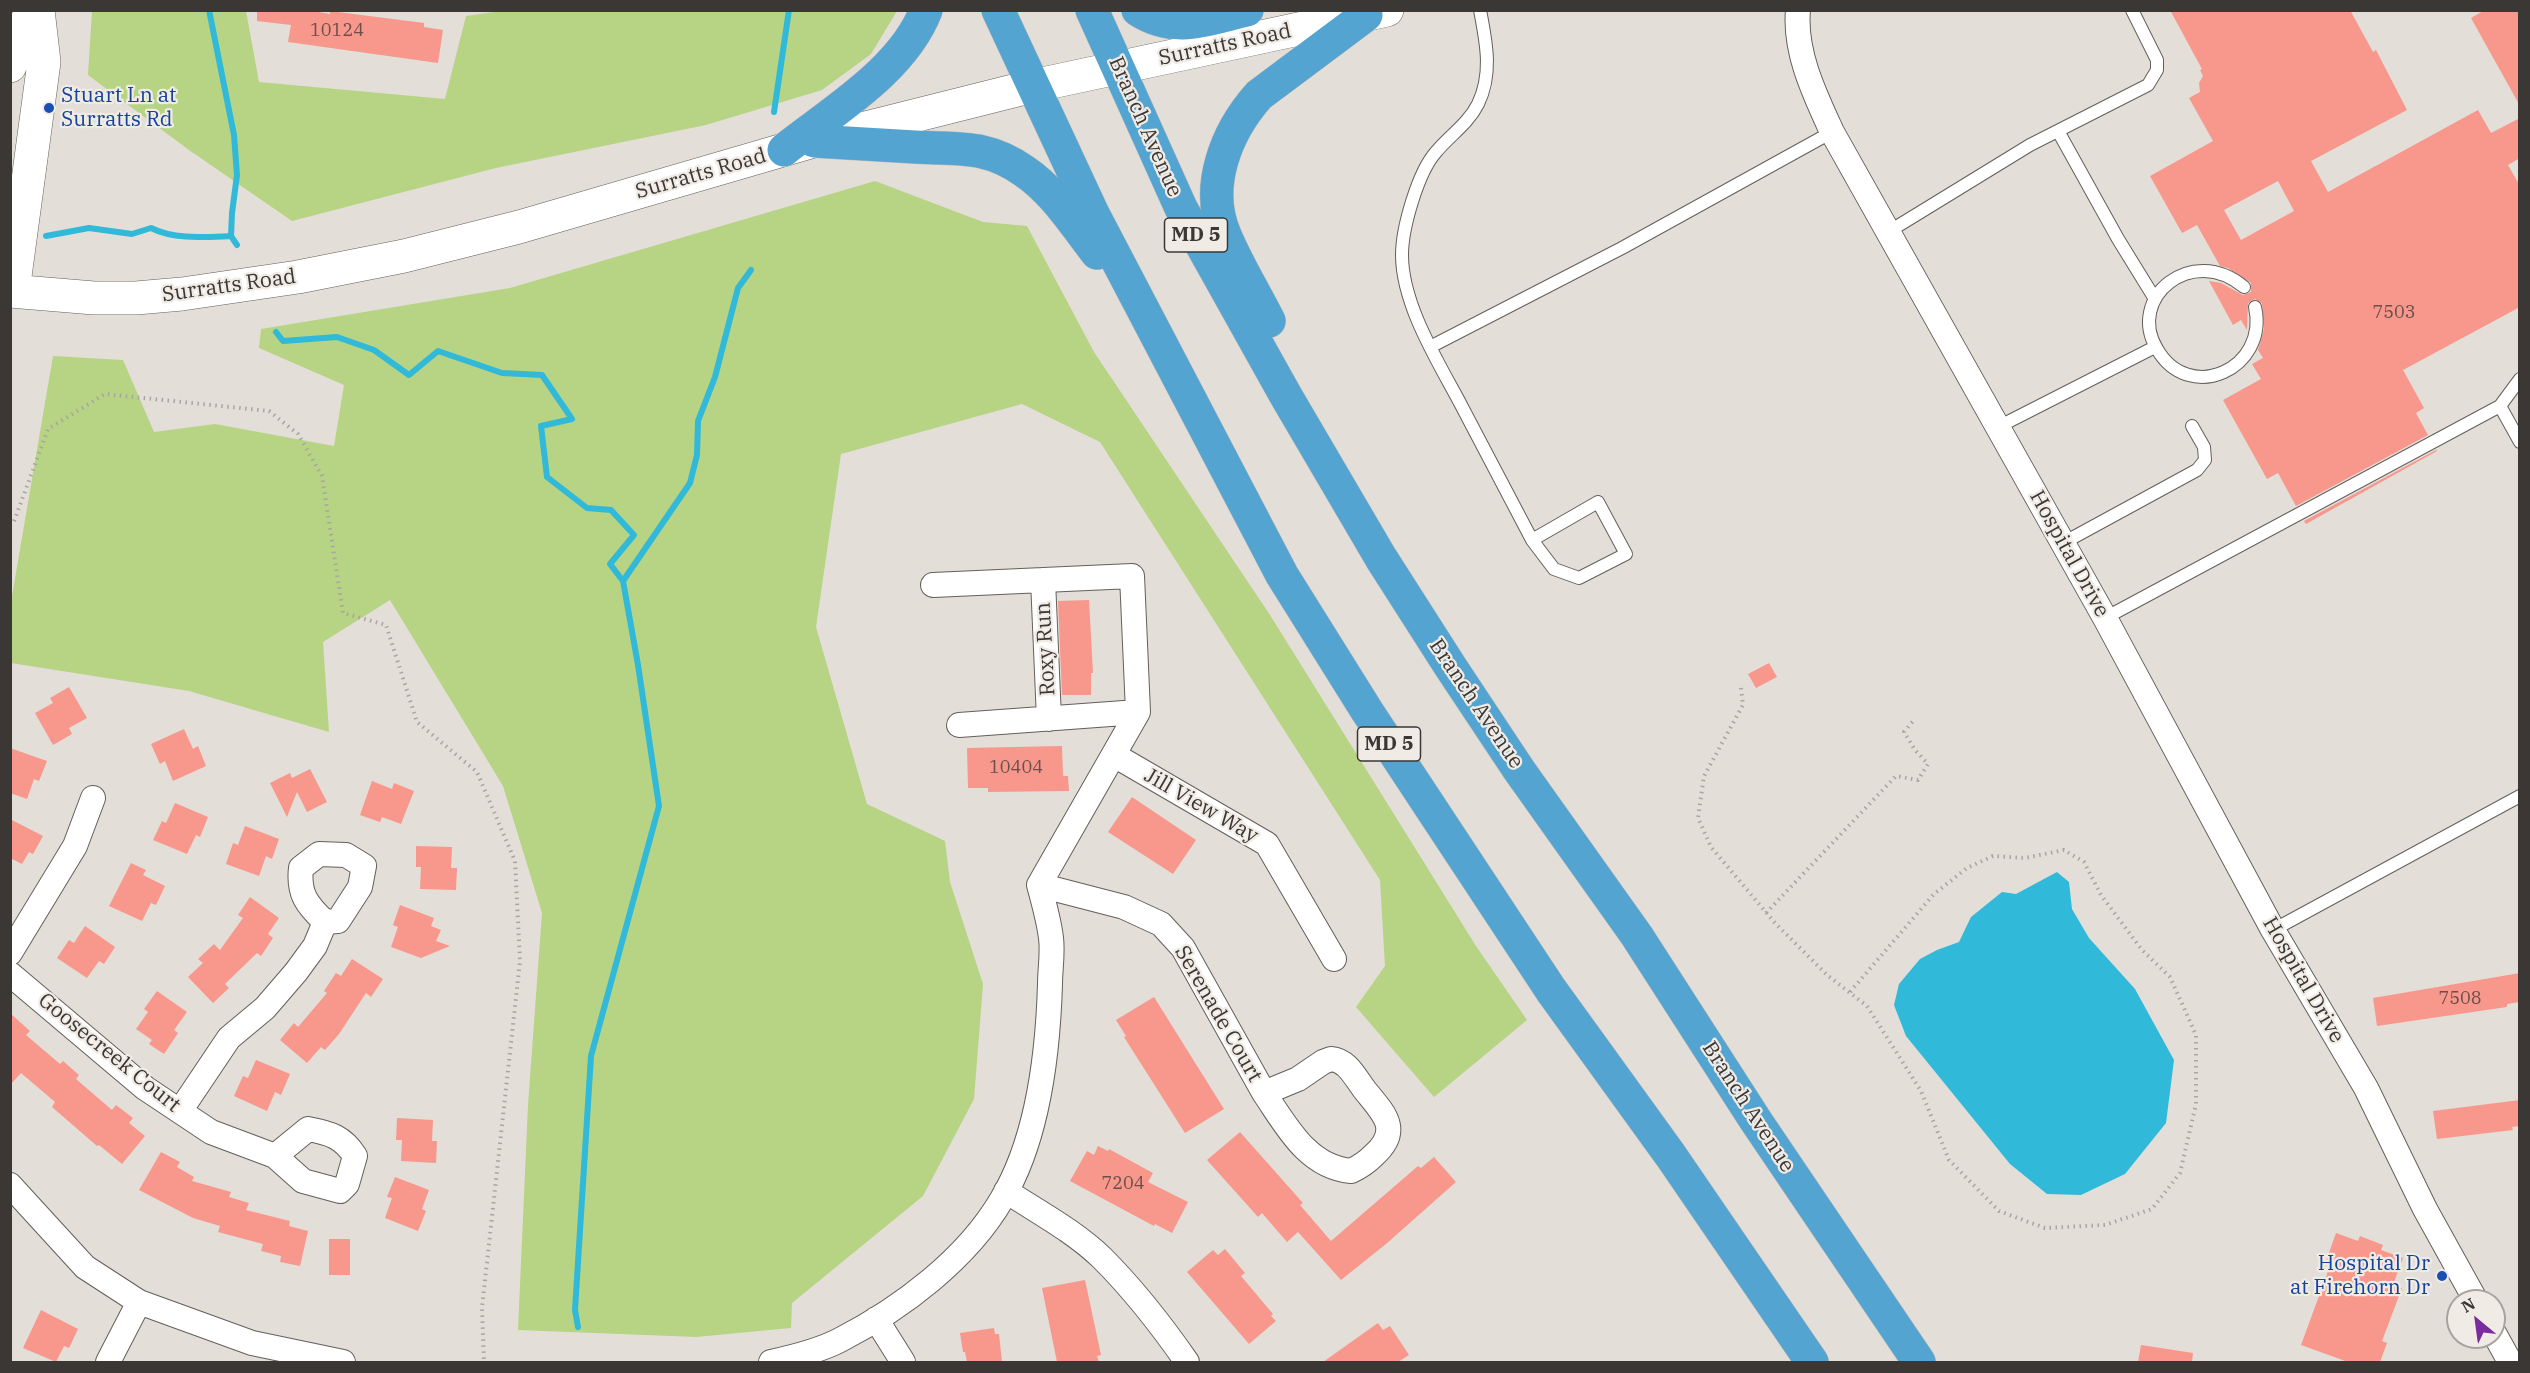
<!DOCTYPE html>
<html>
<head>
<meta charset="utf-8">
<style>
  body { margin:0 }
  #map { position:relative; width:2530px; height:1373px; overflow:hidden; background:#e3ded8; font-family:"IBM Plex Serif",serif }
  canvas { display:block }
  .frame { position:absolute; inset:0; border:12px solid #3a3735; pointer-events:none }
  .north { position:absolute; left:2446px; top:1289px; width:60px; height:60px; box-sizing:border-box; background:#f1ebe5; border:2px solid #a8a39f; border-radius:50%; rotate:331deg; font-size:16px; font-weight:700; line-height:24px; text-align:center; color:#3a3735 }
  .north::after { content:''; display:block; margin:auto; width:21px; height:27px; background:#782c9d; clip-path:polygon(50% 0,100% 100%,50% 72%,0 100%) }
</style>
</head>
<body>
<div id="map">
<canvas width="2530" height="1373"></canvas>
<div class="frame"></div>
<div class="north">N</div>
</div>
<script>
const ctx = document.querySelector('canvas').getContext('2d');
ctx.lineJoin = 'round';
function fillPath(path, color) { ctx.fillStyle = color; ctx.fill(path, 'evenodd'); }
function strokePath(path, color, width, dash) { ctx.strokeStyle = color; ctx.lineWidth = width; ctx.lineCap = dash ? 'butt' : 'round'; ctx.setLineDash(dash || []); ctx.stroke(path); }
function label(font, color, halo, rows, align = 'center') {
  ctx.font = font + ' "IBM Plex Serif",serif'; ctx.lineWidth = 4.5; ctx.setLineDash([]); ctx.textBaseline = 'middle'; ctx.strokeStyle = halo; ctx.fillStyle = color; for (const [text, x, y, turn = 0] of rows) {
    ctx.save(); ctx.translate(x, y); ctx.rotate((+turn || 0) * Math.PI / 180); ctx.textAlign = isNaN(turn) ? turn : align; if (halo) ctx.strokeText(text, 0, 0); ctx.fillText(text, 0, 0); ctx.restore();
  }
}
fillPath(new Path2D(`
  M501,11H897L871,54L822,90L706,125L496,168L292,221L189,150L88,75L92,11H246L259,82L445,99L466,16Z
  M875,181L983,222L1027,226L1094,352L1270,615L1476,946L1527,1020L1434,1097L1356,1007L1385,966L1380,880L1100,442L1022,404L841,454L816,627L867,804L945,841L950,882L983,984L974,1099L923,1196L792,1303L791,1328L696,1337L518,1330L528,1105L542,913L503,786L390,600L323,642L329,732L189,691L11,663V602L53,356L123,360L154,432L215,424L334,446L344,385L259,348L261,329L510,288Z`), '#b6d483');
fillPath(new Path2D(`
  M2057,872L2069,882L2072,909L2089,938L2135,989L2174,1060L2166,1123L2125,1174L2081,1195L2047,1194L2010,1164L1906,1036L1894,1005L1899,984L1920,959L1937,950L1959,942L1971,917L2002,892L2016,894Z`), '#31b9d9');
strokePath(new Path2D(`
  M209,10L234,135L237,175L232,213L231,236L237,245
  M774,112L789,10
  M46,236L89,228L132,234L151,228C175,240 205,237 231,236
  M276,332L283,341L337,337L374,350L409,375L438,351L502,373L542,375L572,419L541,426L547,477L587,508L611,510L634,535L610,564L623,581
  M578,1327L575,1310L591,1056L659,806L638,665L623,581L690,483L697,455L698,421L715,377L738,288L751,270`), '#31b9d9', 6);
fillPath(new Path2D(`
  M257,10H307L330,14V11L424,23V27L443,30L438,63L288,42L291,25L257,21Z
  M2170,10H2350L2373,52L2376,50L2407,110L2311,161L2328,192L2478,110L2491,133L2520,118V158L2508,165L2520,186V307L2403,370L2424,408L2416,413L2428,435L2296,506L2278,473L2267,479L2223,400L2261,379L2252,364L2263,358L2258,350L2264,329L2262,303L2255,299L2248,303L2247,330L2241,320L2233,325L2209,281L2221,283L2243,295L2251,292V283L2228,268L2220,266L2197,225L2182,233L2150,176L2213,141L2189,98L2200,92L2199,83L2203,76L2200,70L2202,69ZM2278,181L2294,211L2241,240L2224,210Z
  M2485,10H2520V106L2471,18Z
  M2436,450L2437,451L2306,524L2304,521Z
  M1089,600L1093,673H1091V695H1062L1058,601Z
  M1769,663L1777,677L1756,688L1748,674Z
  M69,687L87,718L69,728L72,734L53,745L35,713L53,703L50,698Z
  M184,729L193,749L198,746L206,766L173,781L165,761L160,764L151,744Z
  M1062,746L1063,776H1068L1069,791L988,792V788H968L967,748Z
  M10,748L47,761L39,781L34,779L27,799L10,793Z
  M310,769L327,802L307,812L297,792L287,817L270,783L290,773L292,778Z
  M372,781L392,789L394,783L414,791L401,824L382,817L380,822L360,815Z
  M1132,797L1196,840L1173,874L1108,832Z
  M175,803L208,817L200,837L196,835L187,854L153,840L162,821L166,823Z
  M10,819L43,836L33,854L29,852L22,864L10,858Z
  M245,826L279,839L272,859L266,856L259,876L226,864L233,843L238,845Z
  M416,846L452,847L451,868H457L456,890L420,889L421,867H416Z
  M131,863L146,870L143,875L165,886L156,905L151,903L142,921L109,906Z
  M250,897L279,918L268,934L273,938L261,956L257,953L225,984L229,988L213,1003L188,977L203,963L198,959L214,944L220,950L243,918L238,915Z
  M400,905L434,918L431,926L441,930L436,941L450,946L421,958L391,947L398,927L393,925Z
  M85,926L115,947L104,964L99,961L87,978L57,958L69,940L74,943Z
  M352,959L383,979L371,997L366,993L339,1034L325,1050L321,1047L307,1063L280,1040L294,1023L298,1027L327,993L324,991L336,973L341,976Z
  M2520,973V1002L2507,1004V1007L2377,1026L2373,998Z
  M157,991L187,1012L174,1030L178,1033L164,1054L149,1044L152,1040L136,1029L148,1012L144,1009Z
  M1154,997L1224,1109L1185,1133L1124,1037L1126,1036L1116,1020Z
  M10,1013L30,1031L26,1035L60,1064L63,1061L79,1075L76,1079L112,1110L116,1105L133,1118L129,1123L145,1136L122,1164L99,1145L97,1146L52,1107L55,1102L21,1073L10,1085Z
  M256,1060L290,1074L281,1095L275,1092L267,1111L234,1096L243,1076L248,1078Z
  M2520,1100V1126L2512,1127L2513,1130L2437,1139L2433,1111Z
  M397,1118L433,1120L432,1141H437L436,1163L401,1161L402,1140H396Z
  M1240,1132L1303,1203L1300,1205L1331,1241L1418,1166L1421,1168L1434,1157L1456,1182L1386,1244L1341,1280L1298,1232L1287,1242L1262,1213L1258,1217L1207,1160Z
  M1098,1146L1108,1151L1109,1149L1153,1173L1148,1182L1188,1202L1172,1233L1155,1224L1154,1226L1070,1181L1087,1151L1094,1155Z
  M161,1152L180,1162L177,1167L194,1177L192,1181L231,1192L229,1197L249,1203L246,1210L290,1221L289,1226L308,1231L300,1266L280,1262L281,1256L261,1251L263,1244L218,1232L220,1226L193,1218L139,1190Z
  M395,1177L429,1190L422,1209L426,1211L418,1231L385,1218L392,1198L387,1197Z
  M2336,1233L2358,1241L2360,1236L2383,1245L2381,1250L2403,1258L2393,1285L2402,1288L2382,1341L2387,1343L2380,1362H2348L2301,1345L2330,1266L2325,1264Z
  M329,1239H350V1275H329Z
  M1225,1249L1245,1273L1241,1276L1273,1314L1271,1316L1276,1321L1249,1344L1187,1272L1213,1250L1218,1255Z
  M1085,1280L1101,1355L1097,1356L1099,1362H1057L1042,1288Z
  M41,1310L78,1329L69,1348L64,1346L56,1362L23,1348Z
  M1378,1323L1383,1330L1390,1326L1409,1355L1398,1362H1323Z
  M994,1328L995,1334H999L1002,1362H967L965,1352H963L960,1333Z
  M2141,1345L2193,1353L2192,1362H2138Z`), '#f8978c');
const lane = new Path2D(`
  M1480,10C1486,42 1493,73 1478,104C1468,124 1449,136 1436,152C1418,172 1402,228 1402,255C1402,304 1437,360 1460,403C1484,448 1508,494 1532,540L1554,569L1579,578L1626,554L1598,502L1532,540
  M2058,131L2118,239L2155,299
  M1888,232L2030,145L2148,85L2157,70V60L2132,10
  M2244,287C2192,243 2126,298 2157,349C2189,405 2269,369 2255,307
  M1430,347L1622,248L1832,132
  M2500,406L2520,442
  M1998,427L2155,347
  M2063,543L2197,470L2205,460L2204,447L2192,426
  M2105,618L2500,406L2520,379
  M2273,930L2520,796`);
const street = new Path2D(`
  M1798,10C1794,52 1815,95 1832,132L2105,618L2273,930L2366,1088L2425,1209L2476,1301
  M1043,580L1049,719
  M933,585L1132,576L1138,712L1039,885
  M959,725L1138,712
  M1114,755L1267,844L1334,959
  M1039,885L1124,907L1161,924L1183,948L1264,1093
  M10,953L75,846L93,798
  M10,974L145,1088L211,1132L275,1156L303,1181L340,1191L347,1184L355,1156C343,1137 330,1133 308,1129L275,1156
  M1331,1059C1347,1060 1355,1077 1364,1089C1382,1112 1403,1129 1374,1155C1367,1162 1360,1167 1351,1171C1307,1167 1286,1125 1264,1093L1298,1079L1323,1062Z
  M180,1111L229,1038L265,1008L296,972L315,946L325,922L338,921L360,887L364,866L346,855L319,854L301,868C298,894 307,905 325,922
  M10,1185L85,1267L139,1302L252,1343L343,1362
  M1006,1191C1038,1212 1074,1231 1102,1258C1133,1289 1162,1326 1187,1362
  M876,1319L903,1362
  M2494,1333L2510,1362
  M108,1362L139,1302
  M771,1362C794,1357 819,1351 840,1340C902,1308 967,1259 1002,1199C1038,1139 1048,1051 1050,984C1050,969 1053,953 1051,938C1049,921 1044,903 1039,885`);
const secondary = new Path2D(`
  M10,66L31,10
  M10,291L94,298H136L182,294L298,277L404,256L519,227L814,141L1033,86L1387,10
  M13,291L44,62L38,10`);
const highway = new Path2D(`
  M998,10L1093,214L1282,575L1367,711L1551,990L1671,1156L1812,1362
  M1092,10L1181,208L1286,396L1381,558L1450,666L1519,770L1637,936L1756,1121L1919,1362
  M1138,10C1175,34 1208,19 1247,10
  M814,141C848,143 881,145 915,147C958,150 986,144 1024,171C1054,191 1075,225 1097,253
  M784,150C833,111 903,70 926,10
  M1269,321C1255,293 1237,264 1225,235C1204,187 1226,132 1259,95L1366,15`);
strokePath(lane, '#645f5a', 14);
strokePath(street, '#645f5a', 26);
strokePath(secondary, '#645f5a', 34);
strokePath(highway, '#bcbbba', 34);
strokePath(new Path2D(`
  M10,524H13L48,429L105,394L269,411L298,434L322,476L343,613L386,625L417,722L477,772L515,861L520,961L482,1308L484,1362
  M1741,688L1743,705L1704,776L1698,818L1711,847L1775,923L1827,975L1867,1006L1921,1091L1949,1160L1999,1211L2045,1228L2105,1225L2152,1209L2180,1173L2196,1104V1035L2170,977L2142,950L2101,895L2084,862L2064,850L2025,858L1993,856L1967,868L1934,894L1850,992
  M1766,913L1896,776L1918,780L1928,764L1915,750L1904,732L1913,721`), '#a9a5a0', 4, [1.5, 4.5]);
strokePath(lane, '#fff', 12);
strokePath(street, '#fff', 24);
strokePath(secondary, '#fff', 33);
strokePath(highway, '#53a4d1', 33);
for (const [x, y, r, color] of [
  [49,108,6,"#1a4fb4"],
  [2442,1276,6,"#1a4fb4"]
]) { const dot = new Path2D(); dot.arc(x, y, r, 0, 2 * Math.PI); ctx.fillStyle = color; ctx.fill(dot); strokePath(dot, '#f1ebe5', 2); }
label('18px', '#6a4f4b', null, [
  ["10124",337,31],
  ["7503",2394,313],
  ["10404",1016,768],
  ["7508",2460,999],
  ["7204",1123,1184]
]);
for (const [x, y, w] of [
  [1196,235,63],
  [1389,744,63]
]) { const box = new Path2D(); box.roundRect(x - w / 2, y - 17, w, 34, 4.5); ctx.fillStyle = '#f1ebe5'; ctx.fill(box); strokePath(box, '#3a3735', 1.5); }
label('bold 20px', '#3a3735', null, [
  ["MD 5",1196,235],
  ["MD 5",1389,744]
]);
label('21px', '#3a3735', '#f1ebe5', [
  ["Surratts Road",1225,45,-12],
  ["Branch Avenue",1145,127,66],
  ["Surratts Road",701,174,-16],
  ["Surratts Road",229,286,-8],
  ["Hospital Drive",2069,554,61],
  ["Roxy Run",1046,649,-93],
  ["Branch Avenue",1476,704,56],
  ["Jill View Way",1201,806,30],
  ["Hospital Drive",2303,980,60],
  ["Serenade Court",1218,1014,60],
  ["Goosecreek Court",109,1053,39],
  ["Branch Avenue",1748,1107,57]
]);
label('21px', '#164399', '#f1ebe5', [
  ["Stuart Ln at",61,96],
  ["Surratts Rd",61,120],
  ["Hospital Dr",2430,1264,"right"],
  ["at Firehorn Dr",2430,1288,"right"]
], 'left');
</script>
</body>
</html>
